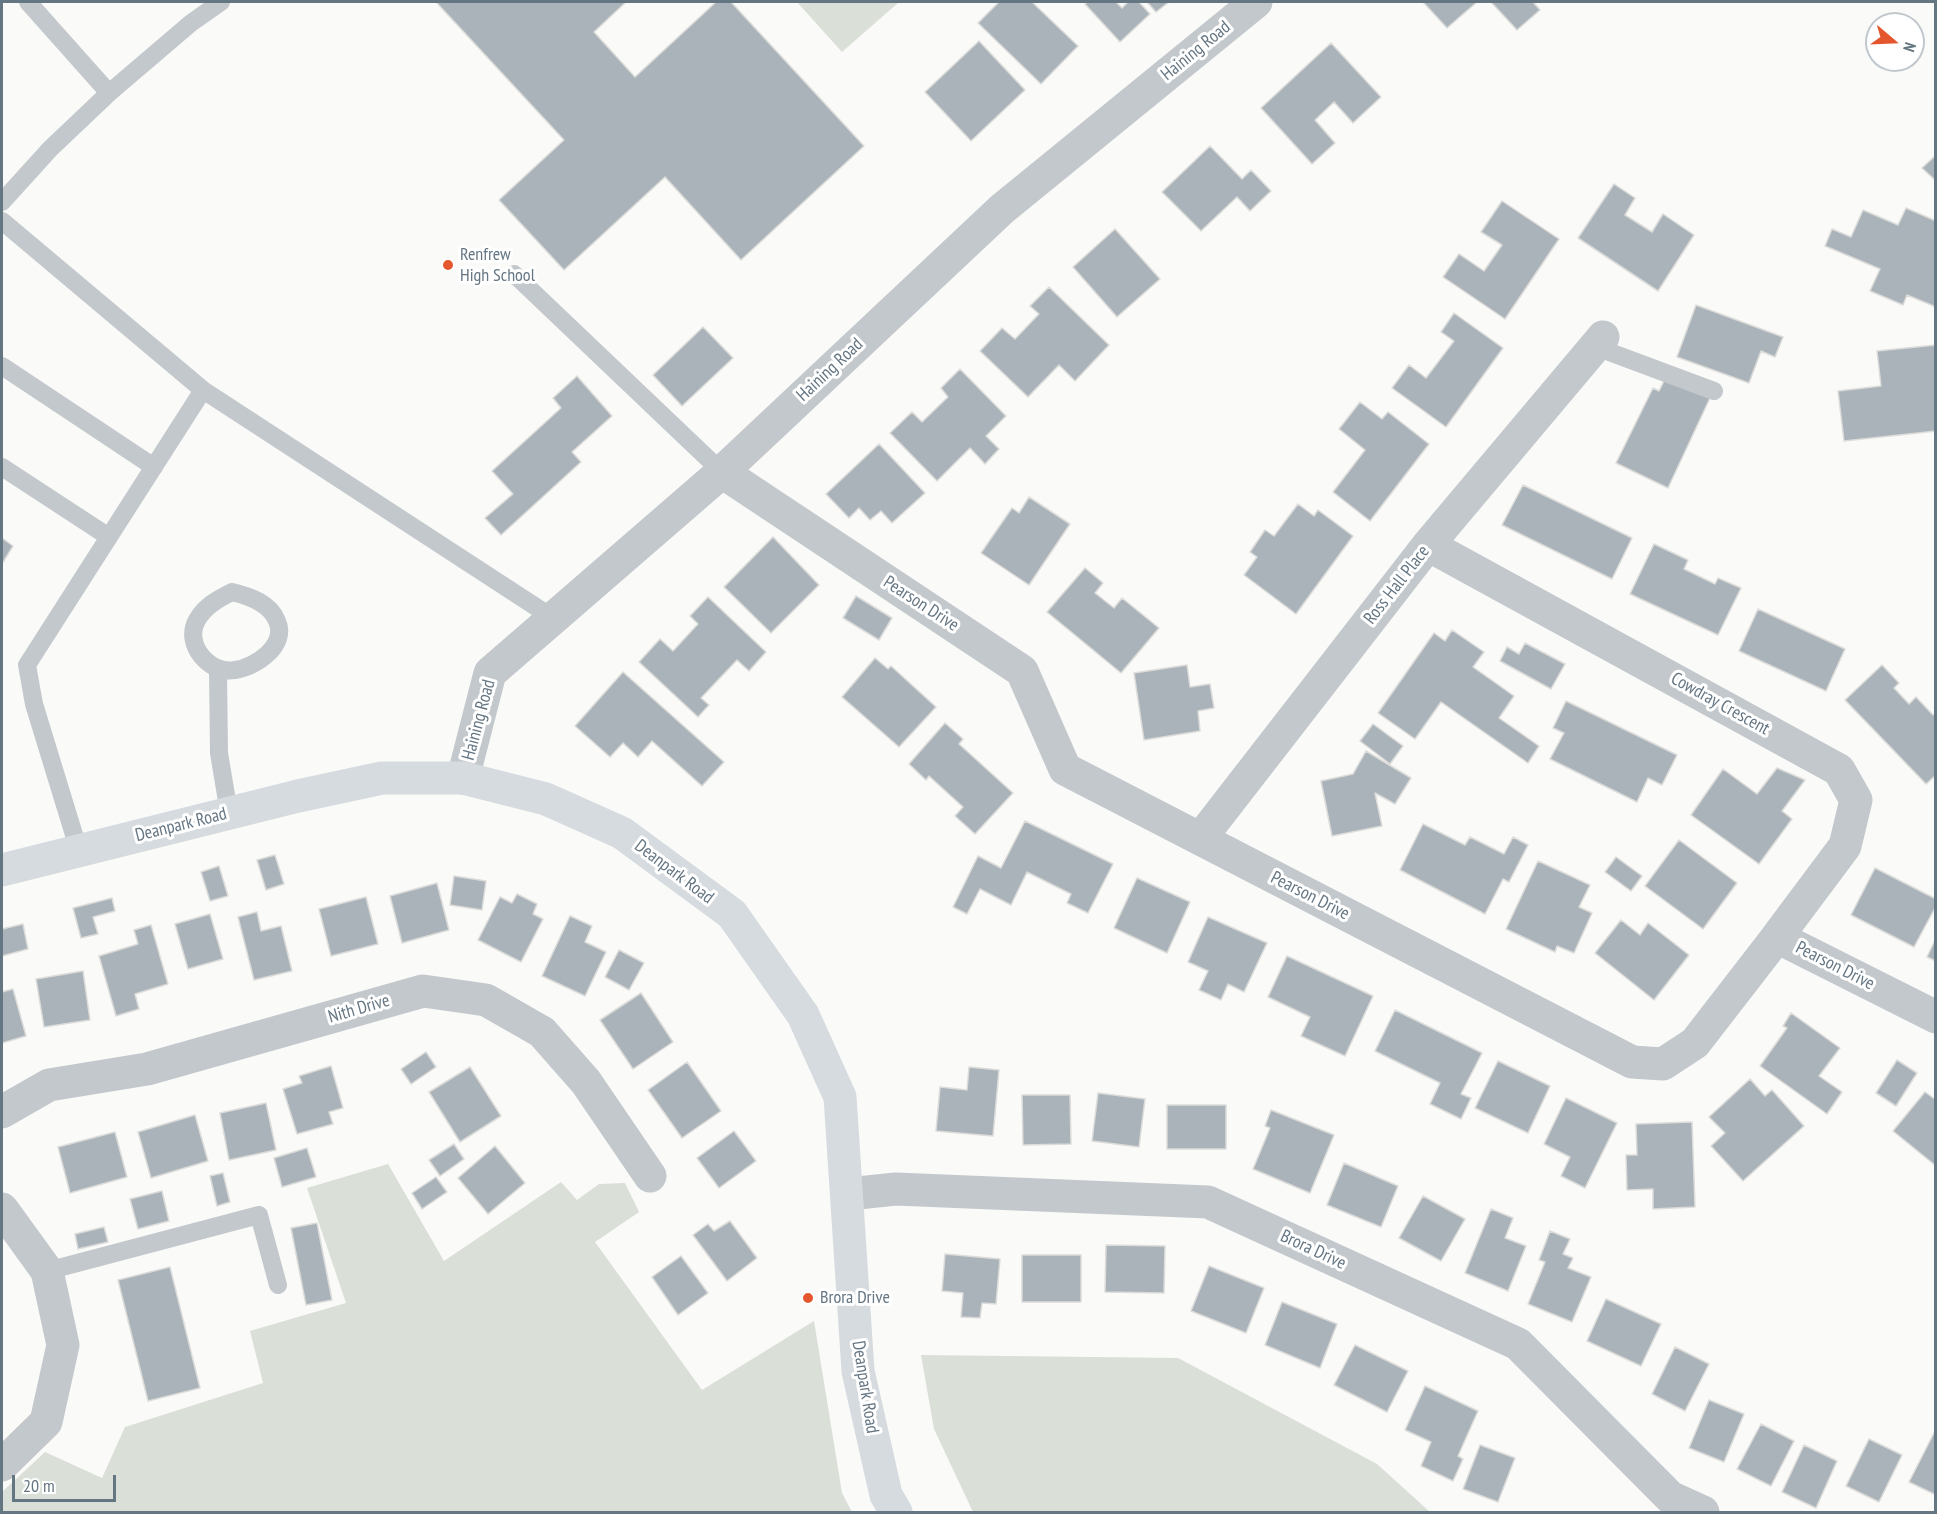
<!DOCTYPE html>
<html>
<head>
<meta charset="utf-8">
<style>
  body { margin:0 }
  #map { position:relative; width:1937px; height:1514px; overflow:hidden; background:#fafaf8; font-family:"PT Sans Narrow",sans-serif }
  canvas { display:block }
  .frame { position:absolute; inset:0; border:3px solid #657683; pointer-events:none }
  .north { position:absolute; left:1865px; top:12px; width:60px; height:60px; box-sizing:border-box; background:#fff; border:2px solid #c1c8cd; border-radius:50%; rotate:109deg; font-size:16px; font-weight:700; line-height:24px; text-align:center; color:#657683 }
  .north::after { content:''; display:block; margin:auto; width:21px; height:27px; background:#e4572e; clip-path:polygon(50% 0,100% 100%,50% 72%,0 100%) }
  .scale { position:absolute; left:12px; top:1475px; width:104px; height:27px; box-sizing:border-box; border:3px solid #657683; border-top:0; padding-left:8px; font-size:18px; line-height:21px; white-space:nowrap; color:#657683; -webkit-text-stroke:4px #fff; paint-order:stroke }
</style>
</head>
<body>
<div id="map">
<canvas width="1937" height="1514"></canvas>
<div class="frame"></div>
<div class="north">N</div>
<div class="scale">20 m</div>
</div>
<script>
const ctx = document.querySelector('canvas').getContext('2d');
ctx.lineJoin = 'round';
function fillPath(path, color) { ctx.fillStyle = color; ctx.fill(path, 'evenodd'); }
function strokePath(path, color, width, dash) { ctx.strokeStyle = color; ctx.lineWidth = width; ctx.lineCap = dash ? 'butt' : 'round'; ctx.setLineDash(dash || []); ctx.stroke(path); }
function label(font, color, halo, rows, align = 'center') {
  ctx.font = font + ' "PT Sans Narrow",sans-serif'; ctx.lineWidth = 6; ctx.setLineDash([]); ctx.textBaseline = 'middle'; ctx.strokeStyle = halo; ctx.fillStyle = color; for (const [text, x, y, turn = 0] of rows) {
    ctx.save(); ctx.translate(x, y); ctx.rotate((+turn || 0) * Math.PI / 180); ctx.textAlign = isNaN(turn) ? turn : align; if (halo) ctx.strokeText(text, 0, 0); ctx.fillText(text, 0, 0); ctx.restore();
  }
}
fillPath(new Path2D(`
  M797,2H899L842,52Z
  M388,1164L444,1261L561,1182L577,1200L599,1184L625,1183L639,1212L595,1242L702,1390L814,1321L842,1493L852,1512H2V1492L45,1452L102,1478L125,1427L263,1383L250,1331L346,1303L307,1188Z
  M921,1355L1178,1358L1377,1464L1430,1512H973L934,1429Z`), '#dadfd7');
const building = new Path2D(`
  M436,2H626L594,32L635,77L716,2H731L864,146L741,260L665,177L564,270L499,200L564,140Z
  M999,2H1032L1078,46L1041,84L978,23Z
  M1088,2H1116L1122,8L1128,2H1139L1150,14L1120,42L1085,4Z
  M1147,2H1169L1156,12Z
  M1423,2H1477L1447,28Z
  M1491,2H1533L1540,10L1517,30Z
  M979,41L1025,90L971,141L925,92Z
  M1331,43L1381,97L1353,123L1334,102L1315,120L1335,143L1312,164L1261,108Z
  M1210,146L1242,179L1251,170L1271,191L1250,211L1237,197L1201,231L1162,192Z
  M1936,155V181L1922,168Z
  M1614,184L1635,198L1625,215L1652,232L1663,214L1694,235L1658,291L1578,238Z
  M1502,201L1559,239L1505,319L1443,277L1459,254L1484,271L1502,245L1481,232Z
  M1906,208L1936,221V307L1907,295L1903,305L1870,291L1880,269L1825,246L1832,229L1851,237L1863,210L1898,225Z
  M1115,229L1160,279L1117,317L1073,267Z
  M1049,287L1109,345L1075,381L1059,365L1028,397L980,351L1002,328L1015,339L1039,314L1030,306Z
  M1696,305L1783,337L1775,357L1761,351L1749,383L1677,357Z
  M1454,313L1503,348L1446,427L1392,388L1409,365L1426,378L1454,341L1441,332Z
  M703,327L733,358L682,406L653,375Z
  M1936,345V431L1844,441L1838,391L1881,386L1877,351Z
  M960,369L1006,416L986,436L999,449L985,464L970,448L937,481L890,433L912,412L922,422L948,397L941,388Z
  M577,376L612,416L572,452L581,462L501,535L485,518L513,494L492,471L561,408L553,398Z
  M1666,377L1710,398L1668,488L1616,463L1653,388L1659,391Z
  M1360,402L1382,419L1388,412L1429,444L1370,521L1333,492L1365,450L1339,429Z
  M879,444L925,493L892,523L881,511L870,520L859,508L849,518L826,494Z
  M1523,485L1632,538L1612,579L1502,525Z
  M1029,497L1070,524L1029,585L981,553L1012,508L1019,513Z
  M1298,504L1314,516L1318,510L1353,536L1296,614L1244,575L1257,557L1250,552L1265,530L1274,536Z
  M773,537L819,585L771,633L724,587Z
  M2,538L13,546L2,564Z
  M1654,544L1688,560L1684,569L1715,584L1718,578L1741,588L1718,635L1630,594Z
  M1085,568L1103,583L1095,593L1114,608L1122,598L1159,628L1121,673L1047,612Z
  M856,596L892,618L879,640L843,618Z
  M708,597L766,652L749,671L737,660L701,698L709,705L698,717L639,662L660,639L673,651L698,624L690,616Z
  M1758,609L1845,649L1826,691L1739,651Z
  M1452,630L1484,652L1473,667L1514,696L1499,718L1539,746L1528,763L1441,702L1415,739L1378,713L1434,633L1445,641Z
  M1525,643L1565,664L1551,689L1500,661L1507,647L1519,654Z
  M875,658L888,669L891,666L936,707L899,747L842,697Z
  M1187,665L1190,687L1210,684L1214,708L1198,711L1200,731L1144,740L1134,673Z
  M1882,665L1899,683L1894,688L1909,704L1916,697L1933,715L1936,712V775L1926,784L1845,700Z
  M623,672L724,762L702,786L652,741L638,757L623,743L610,757L575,726Z
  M1566,701L1677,755L1662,785L1648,778L1637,802L1550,759L1564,733L1553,728Z
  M945,723L963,739L959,744L1013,793L975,834L955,816L963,807L929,776L926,780L909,764Z
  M1373,724L1403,746L1390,764L1360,741Z
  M1366,751L1411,778L1395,804L1375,793L1382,826L1332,836L1321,781L1353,774Z
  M1777,768L1805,780L1782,811L1792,819L1759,864L1691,815L1723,769L1757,794Z
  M1025,821L1113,864L1088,913L1067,903L1071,894L1027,872L1011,905L980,889L967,914L953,907L978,856L1001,868Z
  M1423,824L1465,845L1470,837L1504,854L1513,837L1528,845L1509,882L1503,879L1485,914L1400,870Z
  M1679,840L1737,883L1703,929L1645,886Z
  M275,855L284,884L266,890L257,860Z
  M1616,857L1642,876L1631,891L1605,872Z
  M1538,861L1590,885L1579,907L1592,913L1574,953L1557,946L1555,952L1506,929Z
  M219,866L228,896L210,901L201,872Z
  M1875,868L1936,899V906L1914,947L1851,915Z
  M454,876L486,881L482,910L450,905Z
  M1137,878L1190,902L1167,953L1114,928Z
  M437,883L449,930L402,943L390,896Z
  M517,894L537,904L533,914L543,919L521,962L478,940L500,897L512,903Z
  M366,897L378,944L331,956L319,909Z
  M112,898L115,911L93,917L98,934L81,938L73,908Z
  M257,912L261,931L281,926L292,971L254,980L238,917Z
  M210,914L223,959L188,969L175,924Z
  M570,916L592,926L585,942L606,952L585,996L542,976Z
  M1208,917L1267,943L1244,992L1228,984L1221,1000L1199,990L1208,971L1188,962Z
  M1621,920L1640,935L1648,923L1689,955L1654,1000L1595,953Z
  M23,924L28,949L2,956V929Z
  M151,925L168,984L135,994L139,1009L116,1016L99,956L138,944L134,930Z
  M1936,938V961L1927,957Z
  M619,950L644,963L629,990L605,977Z
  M1287,956L1373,996L1345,1056L1301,1036L1310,1017L1268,997Z
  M83,971L90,1020L44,1027L36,979Z
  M13,989L26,1036L2,1043V992Z
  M641,993L673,1042L633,1069L600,1020Z
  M1395,1010L1482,1053L1461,1094L1471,1098L1461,1119L1430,1104L1440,1083L1375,1051Z
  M1791,1013L1840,1048L1819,1076L1842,1092L1827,1114L1760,1066L1787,1028L1783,1026Z
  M426,1052L436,1067L411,1084L401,1069Z
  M1897,1060L1917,1073L1896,1106L1876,1093Z
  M1498,1061L1550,1086L1528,1133L1475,1108Z
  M687,1062L721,1111L682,1138L648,1090Z
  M331,1066L343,1108L329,1112L333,1124L297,1134L283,1089L302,1083L299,1076Z
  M470,1067L501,1116L460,1142L429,1092Z
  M969,1067L999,1070L993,1136L936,1131L940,1087L967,1090Z
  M1750,1079L1765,1096L1772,1090L1804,1126L1743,1181L1711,1146L1725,1133L1709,1117Z
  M1925,1092L1936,1100V1166L1893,1131Z
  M1098,1093L1145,1099L1139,1147L1092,1141Z
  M1022,1095H1070L1071,1144L1023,1145Z
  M1566,1098L1617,1123L1585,1188L1561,1176L1570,1157L1544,1144Z
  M266,1103L276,1150L229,1160L220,1113Z
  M1167,1105H1226V1149H1167Z
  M1271,1110L1334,1135L1310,1193L1253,1169L1270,1128L1265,1126Z
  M195,1115L208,1161L151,1178L138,1132Z
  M1692,1122L1695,1207L1653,1209V1189L1627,1190L1626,1155H1637L1636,1124Z
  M734,1131L756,1161L719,1188L697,1158Z
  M115,1132L127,1177L70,1193L58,1147Z
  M454,1144L464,1159L440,1176L429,1160Z
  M495,1146L525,1183L488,1214L458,1178Z
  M307,1148L316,1177L282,1187L274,1158Z
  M1344,1163L1398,1186L1381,1227L1327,1205Z
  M223,1173L230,1202L217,1206L210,1176Z
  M436,1177L447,1192L422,1209L412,1193Z
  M162,1191L169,1221L138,1229L130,1199Z
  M1423,1196L1465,1219L1441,1261L1399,1238Z
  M1491,1209L1513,1218L1505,1238L1526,1246L1508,1291L1465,1273Z
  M730,1221L757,1258L727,1281L693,1235L708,1224L714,1231Z
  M317,1223L332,1300L306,1305L291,1228Z
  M104,1227L108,1242L78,1249L75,1234Z
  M1550,1231L1570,1239L1563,1254L1573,1258L1568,1268L1591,1277L1572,1322L1528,1304L1545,1262L1539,1260Z
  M1106,1245L1165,1246L1164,1293L1105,1292Z
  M945,1254L1000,1259L996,1304L982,1303L980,1318L961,1317L963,1293L942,1291Z
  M1022,1255H1081V1302H1022Z
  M681,1256L708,1293L678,1315L652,1277Z
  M1209,1266L1264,1288L1246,1333L1191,1311Z
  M170,1267L200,1388L148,1401L118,1280Z
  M1606,1299L1661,1324L1641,1366L1587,1341Z
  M1282,1302L1337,1324L1320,1368L1265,1345Z
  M1355,1345L1408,1371L1387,1412L1334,1385Z
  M1675,1347L1709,1364L1685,1411L1652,1394Z
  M1425,1386L1478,1411L1458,1456L1463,1459L1453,1481L1421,1466L1431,1442L1405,1430Z
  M1709,1400L1744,1414L1724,1462L1689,1448Z
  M1761,1424L1794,1441L1771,1486L1737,1469Z
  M1936,1429V1495L1909,1482Z
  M1869,1439L1902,1455L1879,1502L1846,1486Z
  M1480,1445L1515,1458L1498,1502L1463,1489Z
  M1804,1445L1837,1461L1816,1508L1782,1492Z`);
fillPath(building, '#aab3b9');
strokePath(building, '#dcdcda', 1.5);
strokePath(new Path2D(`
  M109,93L191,23L221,2
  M2,202L50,149L109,93L28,2
  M2,221L203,390
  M514,274L722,472
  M1596,347L1714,391
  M2,366L154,467
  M2,467L109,537
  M232,592C249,596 270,603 277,621C288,645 256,667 235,670C210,675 183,644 197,620C205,606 218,599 232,592Z
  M218,670L219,753L229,813
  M79,851L34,704L27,665L203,390L553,618
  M47,1271L259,1215L278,1285`), '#c3c8cc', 18);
strokePath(new Path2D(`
  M722,472L1022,671L1065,769L1632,1062L1663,1064L1695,1043L1777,937L1936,1017
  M1428,545L1839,770L1856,800L1845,846L1777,937
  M463,778L490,673L722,472L1002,209L1256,2
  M1200,839L1428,545L1603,337
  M2,1112L49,1085L147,1069L423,991L486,1000L542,1032L586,1082L650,1176
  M848,1194L896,1189L1208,1202L1518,1344L1670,1497L1703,1512
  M2,1209L47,1271L63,1345L46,1422L2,1465`), '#c3c8cc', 33);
strokePath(new Path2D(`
  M2,870L298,796L382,778H463L546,799L622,833L732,914L803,1015L840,1097L858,1371L886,1495L896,1512`), '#d6dbdf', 33);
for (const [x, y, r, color] of [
  [448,265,6,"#e4572e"],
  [808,1298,6,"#e4572e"]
]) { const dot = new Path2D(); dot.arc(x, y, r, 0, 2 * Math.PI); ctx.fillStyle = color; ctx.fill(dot); strokePath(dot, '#fff', 2); }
label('18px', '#657683', '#fff', [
  ["Haining Road",1196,51,-39],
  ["Haining Road",830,370,-43],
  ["Ross Hall Place",1397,585,-52],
  ["Pearson Drive",921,604,33],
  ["Cowdray Crescent",1720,704,29],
  ["Haining Road",479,720,-75],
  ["Deanpark Road",181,825,-14],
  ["Deanpark Road",674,872,37],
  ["Pearson Drive",1310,896,27],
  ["Pearson Drive",1835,966,27],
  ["Nith Drive",359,1009,-16],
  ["Brora Drive",1313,1250,25],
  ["Deanpark Road",865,1387,81]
]);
label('18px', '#657683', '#fff', [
  ["Renfrew",460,255],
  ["High School",460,276],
  ["Brora Drive",820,1298]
], 'left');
</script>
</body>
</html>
